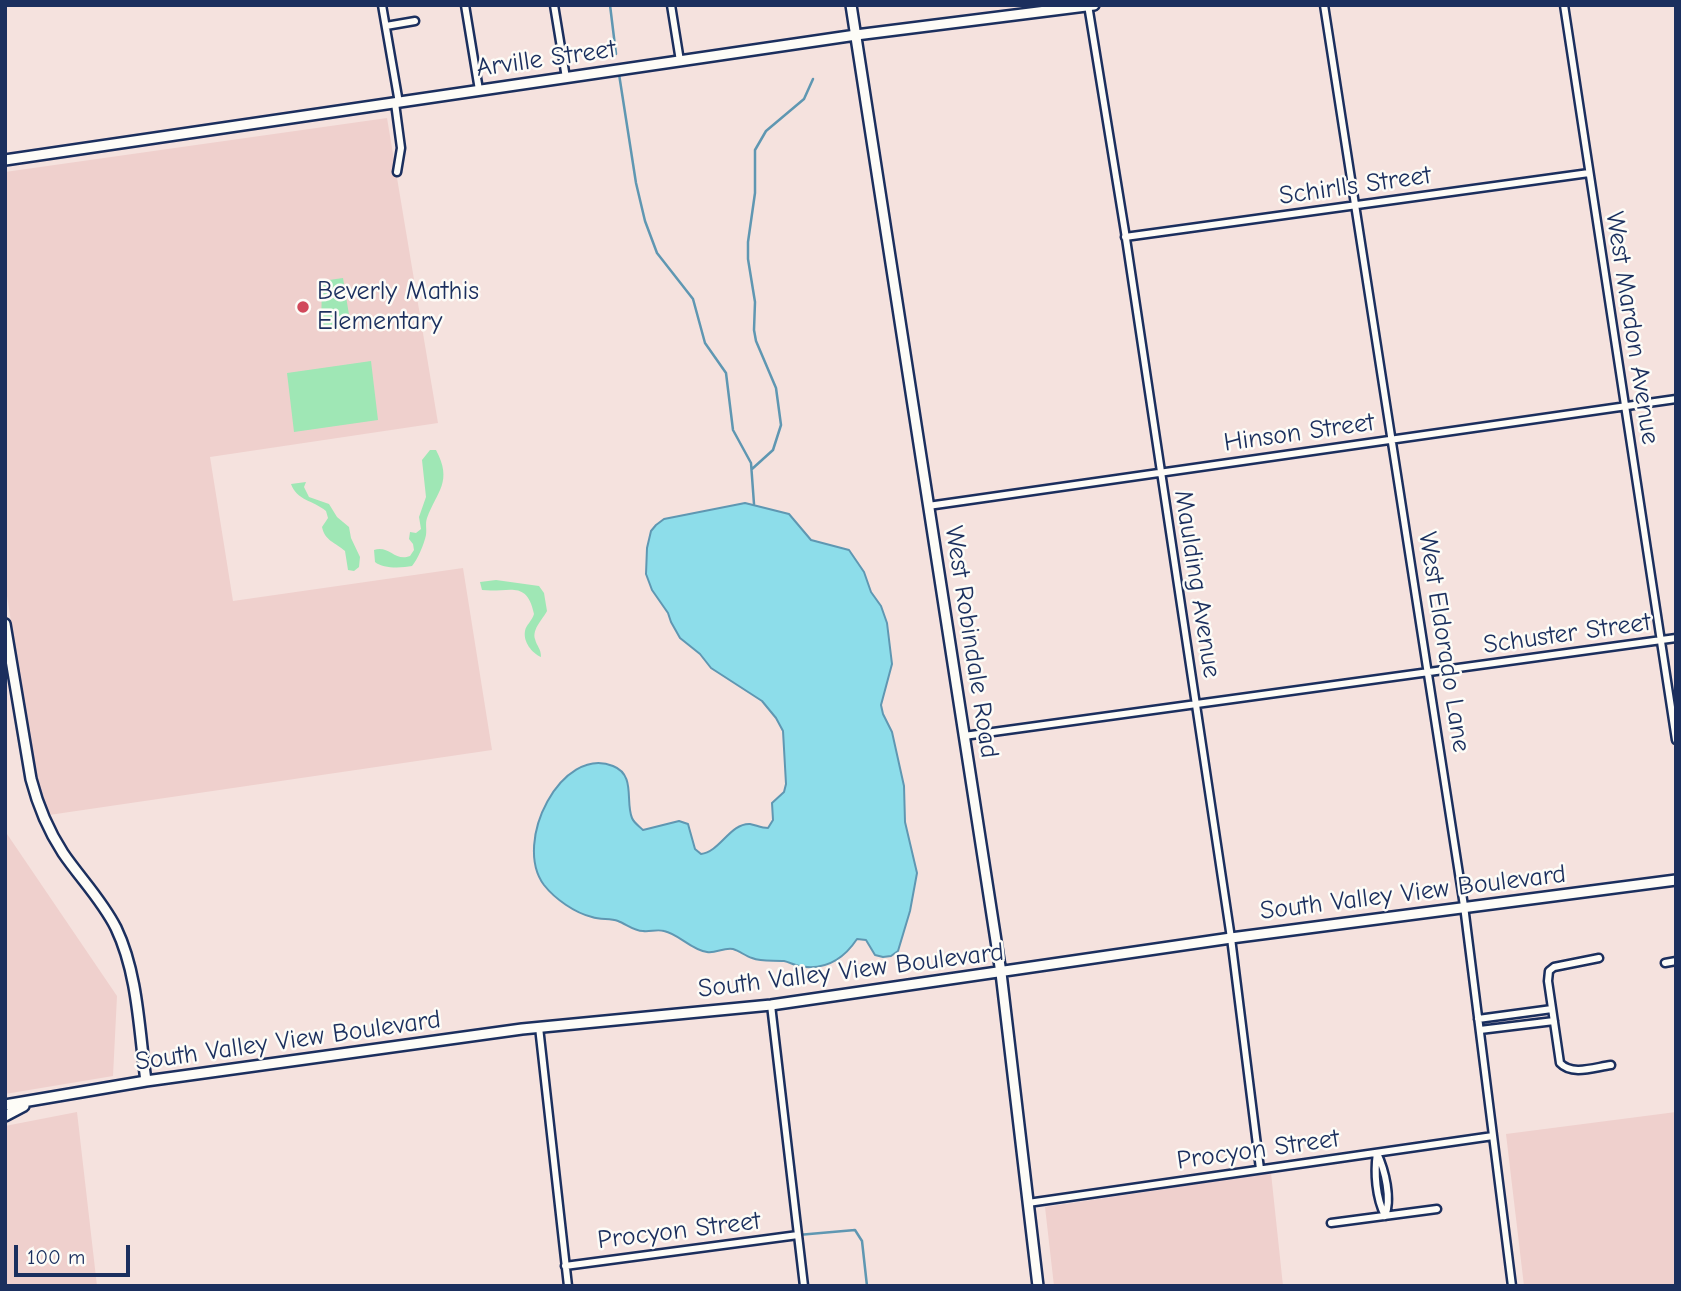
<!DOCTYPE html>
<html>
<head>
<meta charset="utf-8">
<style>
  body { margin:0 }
  #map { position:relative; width:1681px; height:1291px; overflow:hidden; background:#f5e2de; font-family:"Comic Neue",sans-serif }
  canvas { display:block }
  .frame { position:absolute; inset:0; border:7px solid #1b2f5e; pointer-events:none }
  .scale { position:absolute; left:14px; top:1245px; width:116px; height:32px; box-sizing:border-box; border:4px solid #1b2f5e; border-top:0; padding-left:9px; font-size:21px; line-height:24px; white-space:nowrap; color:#1b2f5e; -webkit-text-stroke:5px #fdfcf7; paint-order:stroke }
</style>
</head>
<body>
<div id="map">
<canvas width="1681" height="1291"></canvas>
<div class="frame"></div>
<div class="scale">100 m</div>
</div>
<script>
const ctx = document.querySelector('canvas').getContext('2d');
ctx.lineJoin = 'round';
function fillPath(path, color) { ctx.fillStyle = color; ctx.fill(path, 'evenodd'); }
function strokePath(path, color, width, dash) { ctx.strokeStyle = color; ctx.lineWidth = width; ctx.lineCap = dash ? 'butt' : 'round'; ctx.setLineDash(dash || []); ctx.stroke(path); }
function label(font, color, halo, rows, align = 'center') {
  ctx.font = font + ' "Comic Neue",sans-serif'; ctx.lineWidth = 5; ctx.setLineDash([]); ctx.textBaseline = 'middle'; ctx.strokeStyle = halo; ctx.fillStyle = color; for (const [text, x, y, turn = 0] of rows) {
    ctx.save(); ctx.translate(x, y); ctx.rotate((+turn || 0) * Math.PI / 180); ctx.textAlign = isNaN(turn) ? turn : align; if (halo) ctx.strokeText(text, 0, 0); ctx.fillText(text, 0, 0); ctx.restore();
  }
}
fillPath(new Path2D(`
  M387,118L438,423L210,457L233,601L463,568L492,750L49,815L36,782L5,583V172Z
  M5,831L117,996L113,1076L5,1094Z
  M77,1112L97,1286H5V1126Z
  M1676,1112V1286H1524L1506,1134Z
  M1271,1173L1283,1286H1054L1045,1207Z`), '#efd0cd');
fillPath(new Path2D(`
  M343,278L351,327L321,331L322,281Z
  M371,361L378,420L294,432L287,373Z
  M430,450H436C453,482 437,491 427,518C425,524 427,529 426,535C424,544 418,559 412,566C402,568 383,569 375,562L374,550C389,545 395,562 410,556L414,550L413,544L409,539L410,532L416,533L421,529L419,517L426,497L422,460Z
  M306,482L304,487L309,497L329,504L337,517L349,527L351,538L360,557L359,567L354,571L348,570L345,551C335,542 325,541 322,527L328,518L326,511C313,500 297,501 291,484Z
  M496,580L539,586L544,593L547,611C543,619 532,629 535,639C537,647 541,648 541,657C532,653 523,642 525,631C526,625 532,621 534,614C527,579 509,593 482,590L480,582Z`), '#9fe7b5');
const water = new Path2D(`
  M745,503L789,514L811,540L849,550L864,572L871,592L881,606L887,623L892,664L881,705L883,714L892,732L904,786L905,822L917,873L910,911L898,951L891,956L883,957L875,955L866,940L857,939C843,960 825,971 799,966C794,965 789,962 784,961C773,960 762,962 752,958C745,956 740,951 733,949C724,947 715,954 707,952C691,950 679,934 664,931C657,929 650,932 643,931C634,931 626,924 618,921C610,918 601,920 592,917C575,913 555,899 544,885C512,842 562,745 613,766C636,775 625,801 632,818C634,823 639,826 643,830L679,821L688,824L695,849L701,854C720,852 730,823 750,824C756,825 761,828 768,828L773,820L772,803L784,792L786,784L783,731L776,718L762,701L711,668L700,654L680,638L671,622L668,613L652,590L646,574L647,548L651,531L656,525L664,519Z`);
fillPath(water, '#8dddea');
strokePath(water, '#5f97b2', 2);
strokePath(new Path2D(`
  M610,5L616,54
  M619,74L636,183L645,221L657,253L693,299L705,343L726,373L733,430L751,463L754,504
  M752,469L773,450L781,425L776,388L756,341L754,330L755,302L748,259V242L755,193V150L766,131L804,99L813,79
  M798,1235L855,1230L862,1241L867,1286`), '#5f97b2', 2.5);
const street = new Path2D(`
  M382,5L399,103
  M465,5L479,90
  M554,5L566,78
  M671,5L680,61
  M1088,5L1125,232L1231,938L1260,1169
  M1324,5L1464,906L1512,1286
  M1564,5L1676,740
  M386,26L415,21
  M395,103L401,148L397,172
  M1125,237L1589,173
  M928,506L1676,399
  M964,736L1676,638
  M1599,958L1554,967L1549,971L1548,981L1560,1063C1572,1076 1595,1067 1611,1065
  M1665,963L1676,961
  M771,1005L804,1286
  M1478,1019L1552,1009
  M539,1027L568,1286
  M1480,1030L1554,1021
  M1377,1153C1385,1170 1392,1199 1385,1216
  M1377,1153C1374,1173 1376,1198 1385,1216
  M1028,1203L1493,1136
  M1331,1223L1437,1209
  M565,1266L798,1235`);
const secondary = new Path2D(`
  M851,5L1001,973L1038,1286
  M5,160L856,35L1094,5
  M5,624L31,779C38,806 48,830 63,853C80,878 102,900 116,928C138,974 139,1030 146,1081
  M5,1105L146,1081L522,1029L771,1005L1231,938L1676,880
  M5,1116L24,1106`);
strokePath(street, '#1b2f5e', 11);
strokePath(secondary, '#1b2f5e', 14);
strokePath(street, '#fdfcf7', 6);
strokePath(secondary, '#fdfcf7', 9);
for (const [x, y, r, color] of [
  [303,307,7,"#d1495b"]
]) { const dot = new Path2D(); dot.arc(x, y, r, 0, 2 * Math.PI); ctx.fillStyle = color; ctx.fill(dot); strokePath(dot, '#fdfcf7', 2.5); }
label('26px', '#1b2f5e', '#fdfcf7', [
  ["Arville Street",546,59,-8],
  ["Schirlls Street",1355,186,-8],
  ["West Mardon Avenue",1632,328,81],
  ["Hinson Street",1299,433,-8],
  ["Maulding Avenue",1197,584,81],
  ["Schuster Street",1567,634,-8],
  ["West Robindale Road",971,642,81],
  ["West Eldorado Lane",1444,642,81],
  ["South Valley View Boulevard",1413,893,-7],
  ["South Valley View Boulevard",851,971,-7],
  ["South Valley View Boulevard",288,1041,-8],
  ["Procyon Street",1258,1150,-8],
  ["Procyon Street",679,1231,-7]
]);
label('26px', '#1b2f5e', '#fdfcf7', [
  ["Beverly Mathis",317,292],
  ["Elementary",317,322]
], 'left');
</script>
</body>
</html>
